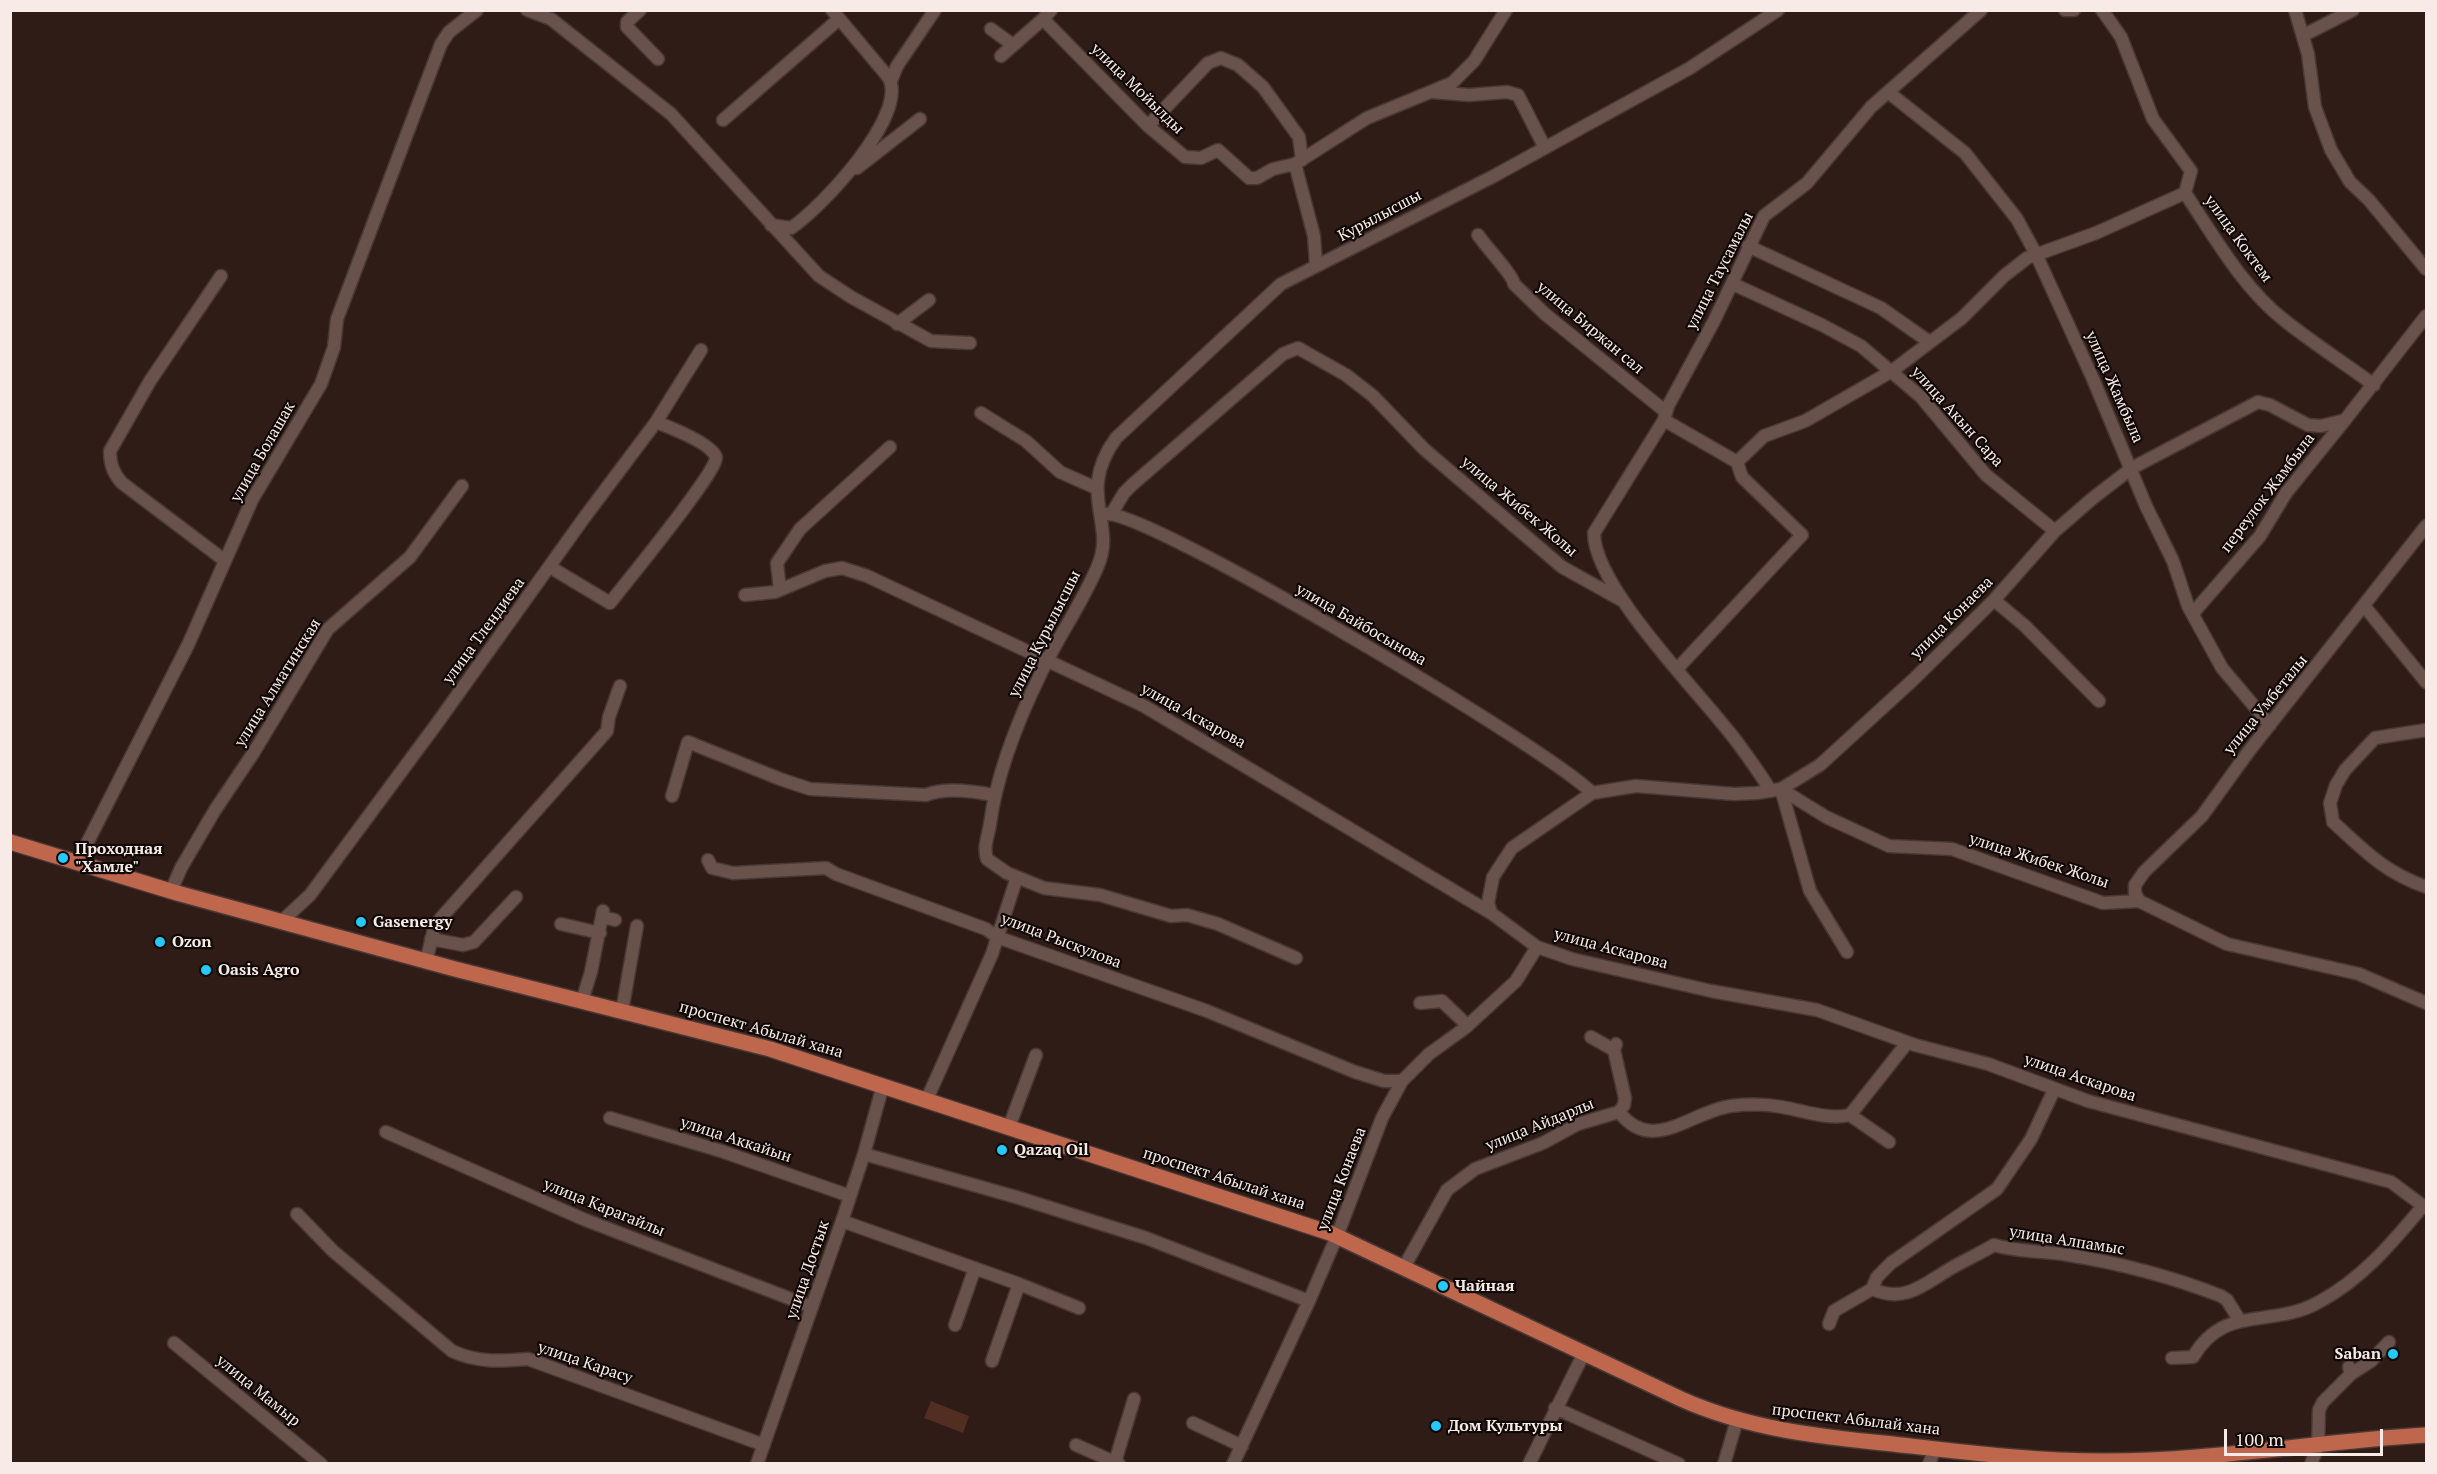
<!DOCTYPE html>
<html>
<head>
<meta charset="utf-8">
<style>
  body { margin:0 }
  #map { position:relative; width:2437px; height:1474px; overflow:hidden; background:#2f1c16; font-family:"PT Serif",serif }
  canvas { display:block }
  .frame { position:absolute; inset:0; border:12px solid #f8ebe7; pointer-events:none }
  .scale { position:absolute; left:2224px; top:1429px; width:159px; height:27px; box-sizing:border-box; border:3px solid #f8ebe7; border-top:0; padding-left:8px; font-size:18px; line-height:21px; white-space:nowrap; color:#f8ebe7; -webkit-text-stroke:4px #110907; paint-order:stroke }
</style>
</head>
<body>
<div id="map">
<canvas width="2437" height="1474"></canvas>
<div class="frame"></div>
<div class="scale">100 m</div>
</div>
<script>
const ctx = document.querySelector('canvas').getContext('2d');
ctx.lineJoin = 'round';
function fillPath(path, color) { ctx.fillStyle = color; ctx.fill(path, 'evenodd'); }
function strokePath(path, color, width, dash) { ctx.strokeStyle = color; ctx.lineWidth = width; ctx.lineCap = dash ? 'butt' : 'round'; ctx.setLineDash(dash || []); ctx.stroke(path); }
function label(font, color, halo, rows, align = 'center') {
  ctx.font = font + ' "PT Serif",serif'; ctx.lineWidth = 4.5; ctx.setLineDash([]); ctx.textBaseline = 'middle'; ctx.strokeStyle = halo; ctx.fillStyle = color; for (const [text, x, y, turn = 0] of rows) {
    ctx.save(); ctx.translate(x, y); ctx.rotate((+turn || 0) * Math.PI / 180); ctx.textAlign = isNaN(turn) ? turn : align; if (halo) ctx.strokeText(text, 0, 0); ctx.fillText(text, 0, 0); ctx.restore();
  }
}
fillPath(new Path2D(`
  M931,1401L969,1416L963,1433L924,1418Z`), '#512d22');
const minor = new Path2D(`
  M527,10L551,19L671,114L819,276L851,297L931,341L970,343
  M640,10L627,22V27L658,59
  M2065,10H2074
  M2102,10L2121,37L2153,119L2191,171L2185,193C2214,236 2242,287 2284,320C2313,343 2344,363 2374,385
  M2295,10L2308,54L2315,107L2331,150L2350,182L2369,200L2426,269
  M1043,19L1051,10
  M991,29L1013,45
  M2304,35L2353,10
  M1001,56L1043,19L1148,126L1185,157L1201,158L1218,150L1249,178H1257L1273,169L1295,164L1367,118L1452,83L1474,61L1506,10
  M891,81L897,66L935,10
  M1432,92L1469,95L1507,92L1518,95L1545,148
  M1888,92L1965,153L2017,219L2036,254L2093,379L2146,506L2173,561L2188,606L2222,668L2270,725
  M723,120L839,19
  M1148,126L1208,63L1221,58L1238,65L1263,87L1299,137L1302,160
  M1295,164L1314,236L1316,264
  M857,168L920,119
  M771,225L791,228C821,208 908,116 889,78L832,10
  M1478,235C1486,247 1513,275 1514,284L1545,314L1666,412
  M1748,246L1881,308L1928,341
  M221,276L150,381L110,451C110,464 113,473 122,483L224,560
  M1733,284L1822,325L1861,346L1921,397L1986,475L2055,531
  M897,324L929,300
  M981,413L1026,441L1060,472L1096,488
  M1664,420L1737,462L1742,477L1802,535L1677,669
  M1737,462L1764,436L1805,421L1892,371L1962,318L2004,276L2027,258L2096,233L2185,193
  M1112,513L1124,493L1133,484L1283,354L1298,348L1346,375L1373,396L1424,449L1562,567L1623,601
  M1106,514C1148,510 1552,751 1592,793
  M550,567L610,603C624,585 720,468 716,457C711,443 669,427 656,422
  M780,590L777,563L800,529L890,447
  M745,595L775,592L825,571L842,568L867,576L1144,706L1491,913L1537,947L1572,959L1711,991L1817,1010L1915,1045L1988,1064L2088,1101L2391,1182L2426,1208
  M1994,600L2025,626L2099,701
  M2365,607L2426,682
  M2193,613L2260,536L2286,493L2345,420
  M2426,730L2375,738L2345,770L2336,785L2330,803L2333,822C2366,852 2383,871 2426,887
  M1781,789L1826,817L1889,846L1952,849L2103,903L2139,901L2227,944L2359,974L2426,1003
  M1781,789L1810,891L1847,952
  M1771,791C1760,774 1749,758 1737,742C1703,696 1594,588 1594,533L1664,420L1668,406L1714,321L1764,216L1807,183L1871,107L1981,10
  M672,796L688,742L780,779L810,789L926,795C945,787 973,791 993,795
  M708,860L712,868L733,873L826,868L836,874L986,929L997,937L1207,1011L1355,1072L1384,1081H1402
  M77,863L188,645L252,500L321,384L334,347L337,319L441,44L449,32L477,10
  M171,891L181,868L215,810L254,752L328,629L410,557L462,486
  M2139,901L2135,893V885L2144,872L2202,816L2249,751L2426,526
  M1491,913L1488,903L1493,877L1512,848L1592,793L1636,786L1734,794L1757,793L1781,789L1820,765L1914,679L1994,600L2055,531L2093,498L2132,468L2258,402L2270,405L2308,425L2321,426L2345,420L2426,316
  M602,917L615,920
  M282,921L310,895L438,722L584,518L656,422L701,350
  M561,924L600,933
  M431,939L463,945L474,942L516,897
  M1296,958L1218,924L1187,915L1171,916L1100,895L1044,888L1007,873L987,859C983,847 988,837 990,824C997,772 1018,720 1041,673C1058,637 1081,605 1097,568C1118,523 1075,495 1116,438L1281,284L1492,177L1690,68L1778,10
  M426,962L434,929L441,918L607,731L609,717L620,686
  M582,1001L591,972L603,911
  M1420,1003L1442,1001L1467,1025
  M622,1011L637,926
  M1591,1037L1614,1050
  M1616,1044L1614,1050L1625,1098L1624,1105L1619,1112
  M927,1099L992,954L1017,877
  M1850,1115L1889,1142
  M610,1118L721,1151L850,1196
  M1009,1127L1036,1055
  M386,1132L583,1219L812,1307
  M864,1154L1016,1197L1146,1238L1309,1301
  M297,1214L333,1251L452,1351C478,1363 500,1361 528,1359L764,1445
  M842,1221L1019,1284L992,1361
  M1404,1267L1447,1190L1475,1169L1543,1143L1578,1124L1619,1112C1653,1155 1689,1112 1731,1106C1748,1104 1766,1104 1782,1107C1805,1111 1827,1120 1850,1115L1907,1043
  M1019,1284L1079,1308
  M1872,1289C1904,1303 1922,1286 1948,1270C1963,1261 1979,1254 1994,1245C2018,1252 2043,1251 2068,1255C2119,1263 2172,1277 2221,1296L2227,1300L2240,1321
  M1872,1289L1877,1277L1891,1263L1997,1189L2031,1139L2054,1090
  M1829,1324L1834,1311L1872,1289
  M955,1325L975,1268
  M174,1343L321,1464
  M2172,1358L2193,1357C2225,1303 2271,1329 2319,1302C2362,1279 2392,1243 2423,1206
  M2351,1374L2371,1361L2389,1342
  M1555,1408L1679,1464
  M1193,1423L1242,1446
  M1076,1445L1119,1464
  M1115,1462L1134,1399
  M757,1464L842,1221L864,1154L883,1085
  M1233,1464L1309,1301L1337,1236L1382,1118L1402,1081L1429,1054L1465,1028L1516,981L1537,947
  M1529,1464L1584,1353
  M1724,1464L1737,1420
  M1929,1464L1935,1449
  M2311,1464L2318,1446L2319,1410L2323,1402L2351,1374L2349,1367`);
const major = new Path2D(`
  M10,842L177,893L455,969L770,1049L1330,1233L1681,1399C1748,1429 1820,1437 1893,1444C1963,1452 2034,1461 2105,1461C2213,1461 2319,1441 2426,1435`);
strokePath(minor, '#483835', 15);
strokePath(major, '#483835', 18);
strokePath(minor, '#68524b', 12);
strokePath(major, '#bf674c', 15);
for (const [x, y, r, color] of [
  [63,858,6,"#25c9fe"],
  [361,922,6,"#25c9fe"],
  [160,942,6,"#25c9fe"],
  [206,970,6,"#25c9fe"],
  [1002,1150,6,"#25c9fe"],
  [1443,1286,6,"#25c9fe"],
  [2393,1354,6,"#25c9fe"],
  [1436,1426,6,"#25c9fe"]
]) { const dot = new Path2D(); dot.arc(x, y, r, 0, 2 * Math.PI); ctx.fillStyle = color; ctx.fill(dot); strokePath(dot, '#110907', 2); }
label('16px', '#f8ebe7', '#110907', [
  ["улица Мойылды",1137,89,44],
  ["Курылысшы",1380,216,-28],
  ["улица Коктем",2238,239,54],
  ["улица Таусамалы",1720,271,-63],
  ["улица Биржан сал",1590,328,40],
  ["улица Жамбыла",2114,387,66],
  ["улица Акын Сара",1957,417,48],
  ["улица Болашак",263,452,-60],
  ["переулок Жамбыла",2268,493,-53],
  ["улица Жибек Жолы",1519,507,40],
  ["улица Конаева",1952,618,-45],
  ["улица Байбосынова",1361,625,30],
  ["улица Тлендиева",484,631,-54],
  ["улица Курылысшы",1045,634,-63],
  ["улица Алматинская",278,683,-58],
  ["улица Умбеталы",2266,705,-51],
  ["улица Аскарова",1193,716,29],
  ["улица Жибек Жолы",2039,861,18],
  ["улица Рыскулова",1061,941,21],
  ["улица Аскарова",1611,949,15],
  ["проспект Абылай хана",761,1030,16],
  ["улица Аскарова",2080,1078,19],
  ["улица Айдарлы",1540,1125,-22],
  ["улица Аккайын",736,1140,18],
  ["проспект Абылай хана",1224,1179,18],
  ["улица Конаева",1342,1179,-69],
  ["улица Карагайлы",604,1208,22],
  ["улица Алпамыс",2067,1241,9],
  ["улица Достык",808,1270,-71],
  ["улица Карасу",585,1363,19],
  ["улица Мамыр",258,1391,39],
  ["проспект Абылай хана",1856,1420,7]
]);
label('bold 16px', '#f8ebe7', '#110907', [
  ["Проходная",75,849],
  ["\"Хамле\"",75,867],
  ["Gasenergy",373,922],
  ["Ozon",172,942],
  ["Oasis Agro",218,970],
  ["Qazaq Oil",1014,1150],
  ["Чайная",1455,1286],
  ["Saban",2381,1354,"right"],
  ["Дом Культуры",1448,1426]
], 'left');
</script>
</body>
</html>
